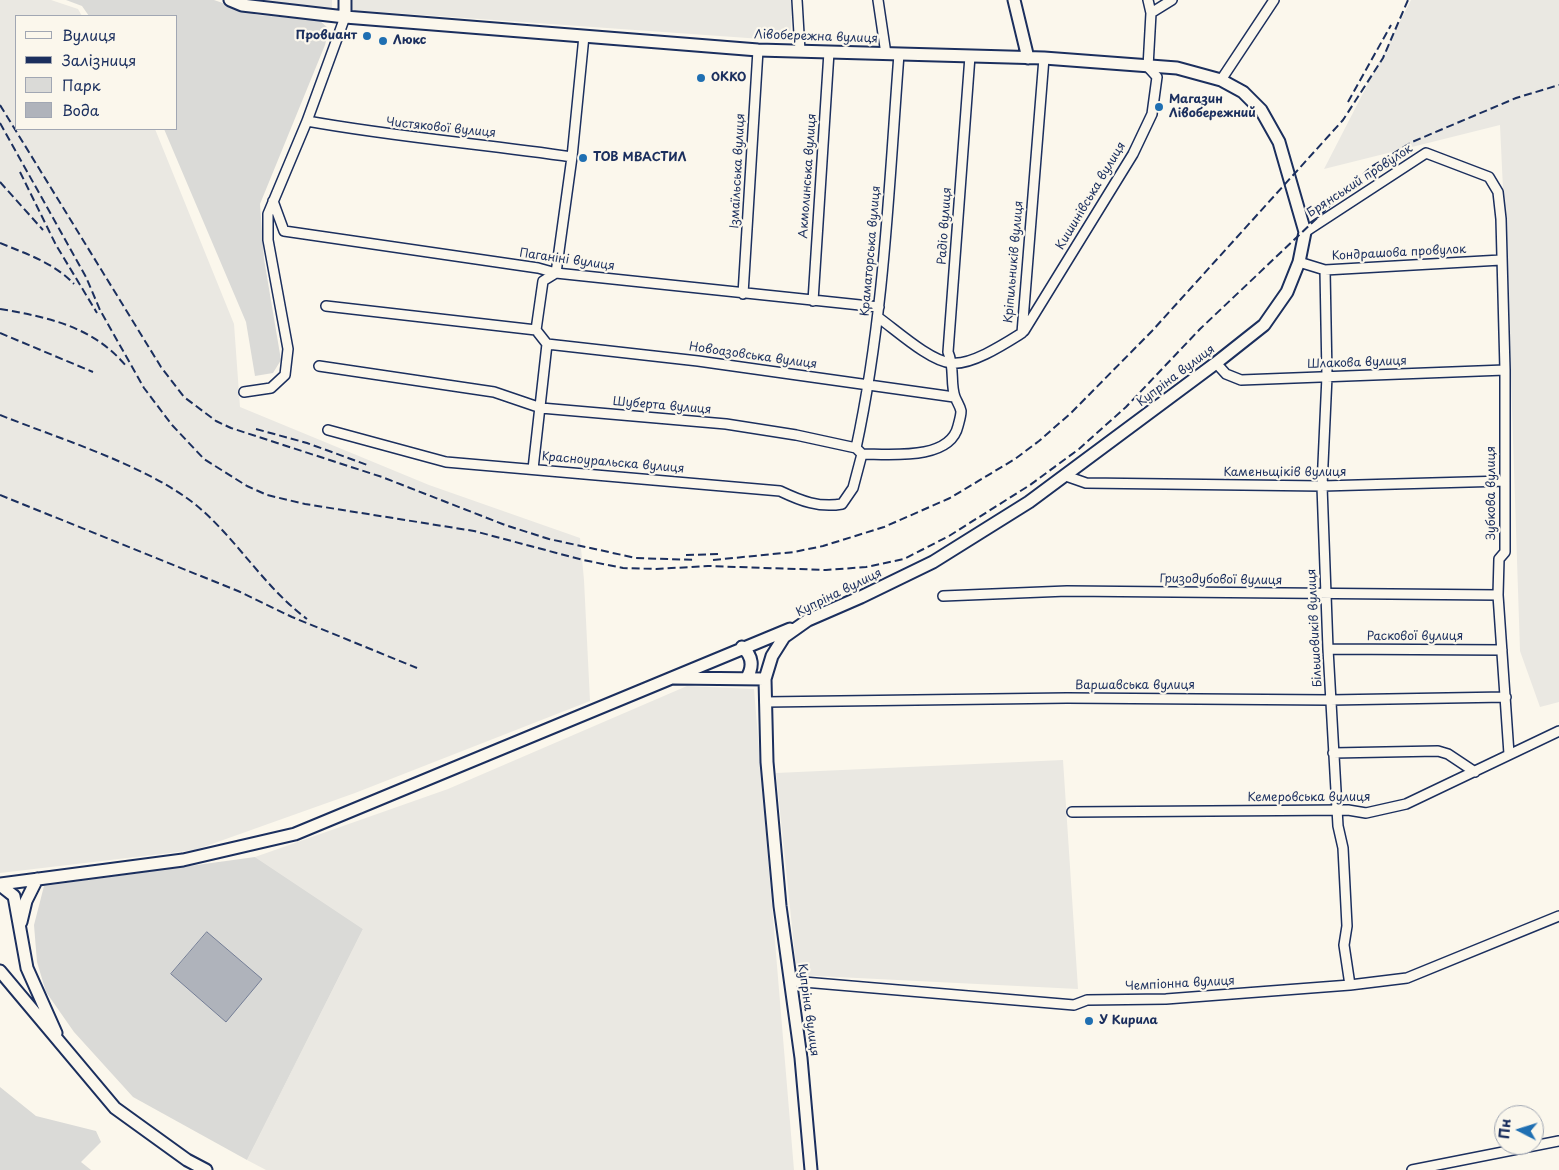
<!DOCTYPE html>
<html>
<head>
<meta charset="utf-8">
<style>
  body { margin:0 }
  #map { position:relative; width:1559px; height:1170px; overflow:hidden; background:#fbf7ec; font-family:"Playpen Sans",sans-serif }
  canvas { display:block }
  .legend { position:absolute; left:15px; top:15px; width:162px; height:115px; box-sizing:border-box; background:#fbf7ec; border:1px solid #a1a7b3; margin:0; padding:6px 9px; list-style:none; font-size:15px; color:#1b2f5e }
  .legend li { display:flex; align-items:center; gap:10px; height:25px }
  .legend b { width:25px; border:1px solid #a1a7b3 }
  .north { position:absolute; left:1494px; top:1105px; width:50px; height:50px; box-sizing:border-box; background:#fbf7ec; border:1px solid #a1a7b3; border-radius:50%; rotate:275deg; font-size:14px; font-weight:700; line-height:20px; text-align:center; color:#1b2f5e }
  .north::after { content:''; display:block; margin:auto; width:18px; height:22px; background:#1f6fb2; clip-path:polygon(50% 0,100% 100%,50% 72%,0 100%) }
</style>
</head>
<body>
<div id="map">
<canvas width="1559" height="1170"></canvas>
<ul class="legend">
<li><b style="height:6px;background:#fbf7ec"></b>Вулиця</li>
<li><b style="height:6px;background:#1b2f5e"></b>Залізниця</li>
<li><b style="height:14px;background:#dadad7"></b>Парк</li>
<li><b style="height:14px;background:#afb3bb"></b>Вода</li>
</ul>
<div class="north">Пн</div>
</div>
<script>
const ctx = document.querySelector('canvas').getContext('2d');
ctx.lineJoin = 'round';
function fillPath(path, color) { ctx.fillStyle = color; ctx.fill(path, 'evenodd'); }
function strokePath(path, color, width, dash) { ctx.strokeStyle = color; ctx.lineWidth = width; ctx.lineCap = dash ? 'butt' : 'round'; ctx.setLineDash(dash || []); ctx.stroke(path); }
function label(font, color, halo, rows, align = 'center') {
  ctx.font = font + ' "Playpen Sans",sans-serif'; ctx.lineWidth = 4.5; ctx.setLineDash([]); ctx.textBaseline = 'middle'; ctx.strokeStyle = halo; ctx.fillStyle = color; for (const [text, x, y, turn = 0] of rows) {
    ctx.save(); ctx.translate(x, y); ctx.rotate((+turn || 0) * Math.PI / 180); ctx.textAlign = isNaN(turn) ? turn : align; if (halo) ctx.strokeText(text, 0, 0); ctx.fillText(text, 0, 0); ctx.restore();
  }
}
fillPath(new Path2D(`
  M0,0H51L78,9L82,16H16V129H155L234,324L240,407L429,485L580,538L584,580L590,701L355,793L195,850L0,873Z
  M258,0H332V10L267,3Z
  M353,0H793L790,41L353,10Z
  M1411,0H1559V702L1540,707L1520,651L1509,317L1500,125L1324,169Z
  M687,686L754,689L794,1170H266L247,1160L363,929L255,857L448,789Z
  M1063,760L1078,989L797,975L776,773Z`), '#eae8e2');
fillPath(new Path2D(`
  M66,0H214L257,15L319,20L329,29L325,45L260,204L264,259L281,360L273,373L255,376L246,322L164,129H176V16H89L82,6Z
  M255,857L363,929L247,1160L133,1097L74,1032L46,992L37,962L34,925L44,886Z
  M0,1087L36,1116L96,1131L101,1142L81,1162L91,1170H0Z`), '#dadad7');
const water = new Path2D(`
  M207,932L262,979L226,1022L171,974Z`);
fillPath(water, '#afb3bb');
strokePath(water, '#747e96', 1);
const street = new Path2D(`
  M797,0L800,51
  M878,0L886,54
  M1151,13L1172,0
  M1221,80L1274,0
  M307,121C395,137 484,144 572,157
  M273,201L284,231L538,268L556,273L879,307
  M1305,232L1426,153L1489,177L1498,192L1501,219L1505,370V552L1499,559L1498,595L1509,754
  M1299,262L1325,270L1501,260
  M1325,270L1327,376L1322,486L1328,649L1338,826L1343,848L1347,926L1344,945L1350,985
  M743,294L758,50
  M813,301L829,52
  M326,306L536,330
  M879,318C897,331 930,361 951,363C971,366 1006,343 1022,333L1044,58
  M1024,331L1133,154L1152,114L1157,77L1148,67L1151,13L1148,0
  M547,344L698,361L954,397
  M1216,363L1226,374L1241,380L1505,370
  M319,366L494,392L541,408L726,424L796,435L856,448L862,454C889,454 950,461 958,426C959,422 961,416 961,411C960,406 957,402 955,397C950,383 955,368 948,352L970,56
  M244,392L271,388L285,375L288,349L268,240V214L307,121L345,17
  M328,430L446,462L780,491C801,501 819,508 842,504L853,488L862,454
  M856,448C884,318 889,186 899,54
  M533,469L547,344L536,330L543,281L556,273L572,157L584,36
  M1066,476L1086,483L1322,486L1505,481
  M943,596L1067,591L1498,595
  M1328,649L1502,650
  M765,702L1067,698L1330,700L1506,697
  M1333,753L1438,751L1448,754L1475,772
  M1072,812L1348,810L1366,813L1406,804L1559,731
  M792,981L1074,1005L1087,1000L1166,999L1350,985L1407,978L1559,916
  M1412,1170L1559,1141`);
const secondary = new Path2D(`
  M230,0L242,5L345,17L758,50L1044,58L1177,68L1221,80L1243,92L1261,110L1279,142L1305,232L1299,262L1287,292L1264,325L1216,363L1029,502L933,562L861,597L808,620L784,637L772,656L765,679L767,762L780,906L801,1058L811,1170
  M345,0V17
  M1014,0L1028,58
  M742,647C753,656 754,667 746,679
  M673,678L765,679
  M0,884L183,860L295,834L790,629
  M0,885L14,896L27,968L56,1033
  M21,922L26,901L37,879
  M0,971L115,1108L187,1160L206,1170`);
strokePath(street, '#1b2f5e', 12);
strokePath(secondary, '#1b2f5e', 15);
strokePath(street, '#fbf7ec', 9);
strokePath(secondary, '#fbf7ec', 11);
strokePath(new Path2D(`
  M1348,102L1391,25
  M0,105L161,367L184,397L216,421L231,428L382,477L505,525L549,539L636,558L696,560
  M0,123L86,277L100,310L144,388L172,425L204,459L247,486L267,495L305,504L474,531L583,560L623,568L656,569L708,566L826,570L866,567L904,559L949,536L1030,485L1079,449L1126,407L1200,329L1371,167L1412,142L1516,98L1559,85
  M20,172L56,245L97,313
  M0,182L43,230
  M0,243C27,254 54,263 74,284
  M0,309C48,317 94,327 126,366
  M0,333L93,372
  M0,415C60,439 146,465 196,505C237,539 263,586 307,619
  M256,429L307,443L370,466
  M0,495L238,591L292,617L417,668
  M686,555L721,554
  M713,560L794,552L823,546L884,527L950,498L1015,459L1039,441L1071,413L1152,331L1343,120L1383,58L1408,0`), '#1b2f5e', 2, [8, 4]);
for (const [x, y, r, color] of [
  [367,36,5,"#1f6fb2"],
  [383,41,5,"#1f6fb2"],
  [701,78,5,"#1f6fb2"],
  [1159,107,5,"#1f6fb2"],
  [583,158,5,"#1f6fb2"],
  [1089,1021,5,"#1f6fb2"]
]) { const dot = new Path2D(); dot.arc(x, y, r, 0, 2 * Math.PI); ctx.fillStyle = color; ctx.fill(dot); strokePath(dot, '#fbf7ec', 2); }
label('bold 12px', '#1b2f5e', '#fbf7ec', [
  ["Провиант",357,36,"right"],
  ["Люкс",393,41],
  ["ОККО",711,78],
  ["Магазин",1169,100],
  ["Лівобережний",1169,114],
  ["ТОВ МВАСТИЛ",593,158],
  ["У Кирила",1099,1021]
], 'left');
label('12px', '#1b2f5e', '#fbf7ec', [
  ["Лівобережна вулиця",816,37,2],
  ["Чистякової вулиця",441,128,6],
  ["Ізмаїльська вулиця",738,171,-87],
  ["Акмолинська вулиця",808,176,-86],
  ["Брянський провулок",1360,181,-33],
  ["Кишинівська вулиця",1091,196,-59],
  ["Радіо вулиця",945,226,-86],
  ["Краматорська вулиця",871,251,-85],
  ["Кондрашова провулок",1399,253,-3],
  ["Паганіні вулиця",567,260,8],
  ["Кріпильників вулиця",1014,262,-85],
  ["Новоазовська вулиця",753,356,8],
  ["Шлакова вулиця",1357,363,-2],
  ["Купріна вулиця",1176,376,-37],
  ["Шуберта вулиця",662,406,5],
  ["Красноуральска вулиця",613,463,5],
  ["Каменьщіків вулиця",1285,473],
  ["Зубкова вулиця",1492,493,-90],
  ["Гризодубової вулиця",1221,580,1],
  ["Купріна вулиця",839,593,-26],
  ["Більшовиків вулиця",1315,628,-93],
  ["Раскової вулиця",1415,637],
  ["Варшавська вулиця",1135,686],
  ["Кемеровська вулиця",1309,798],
  ["Чемпіонна вулиця",1180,984,-3],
  ["Купріна вулиця",808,1010,82]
]);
</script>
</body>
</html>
